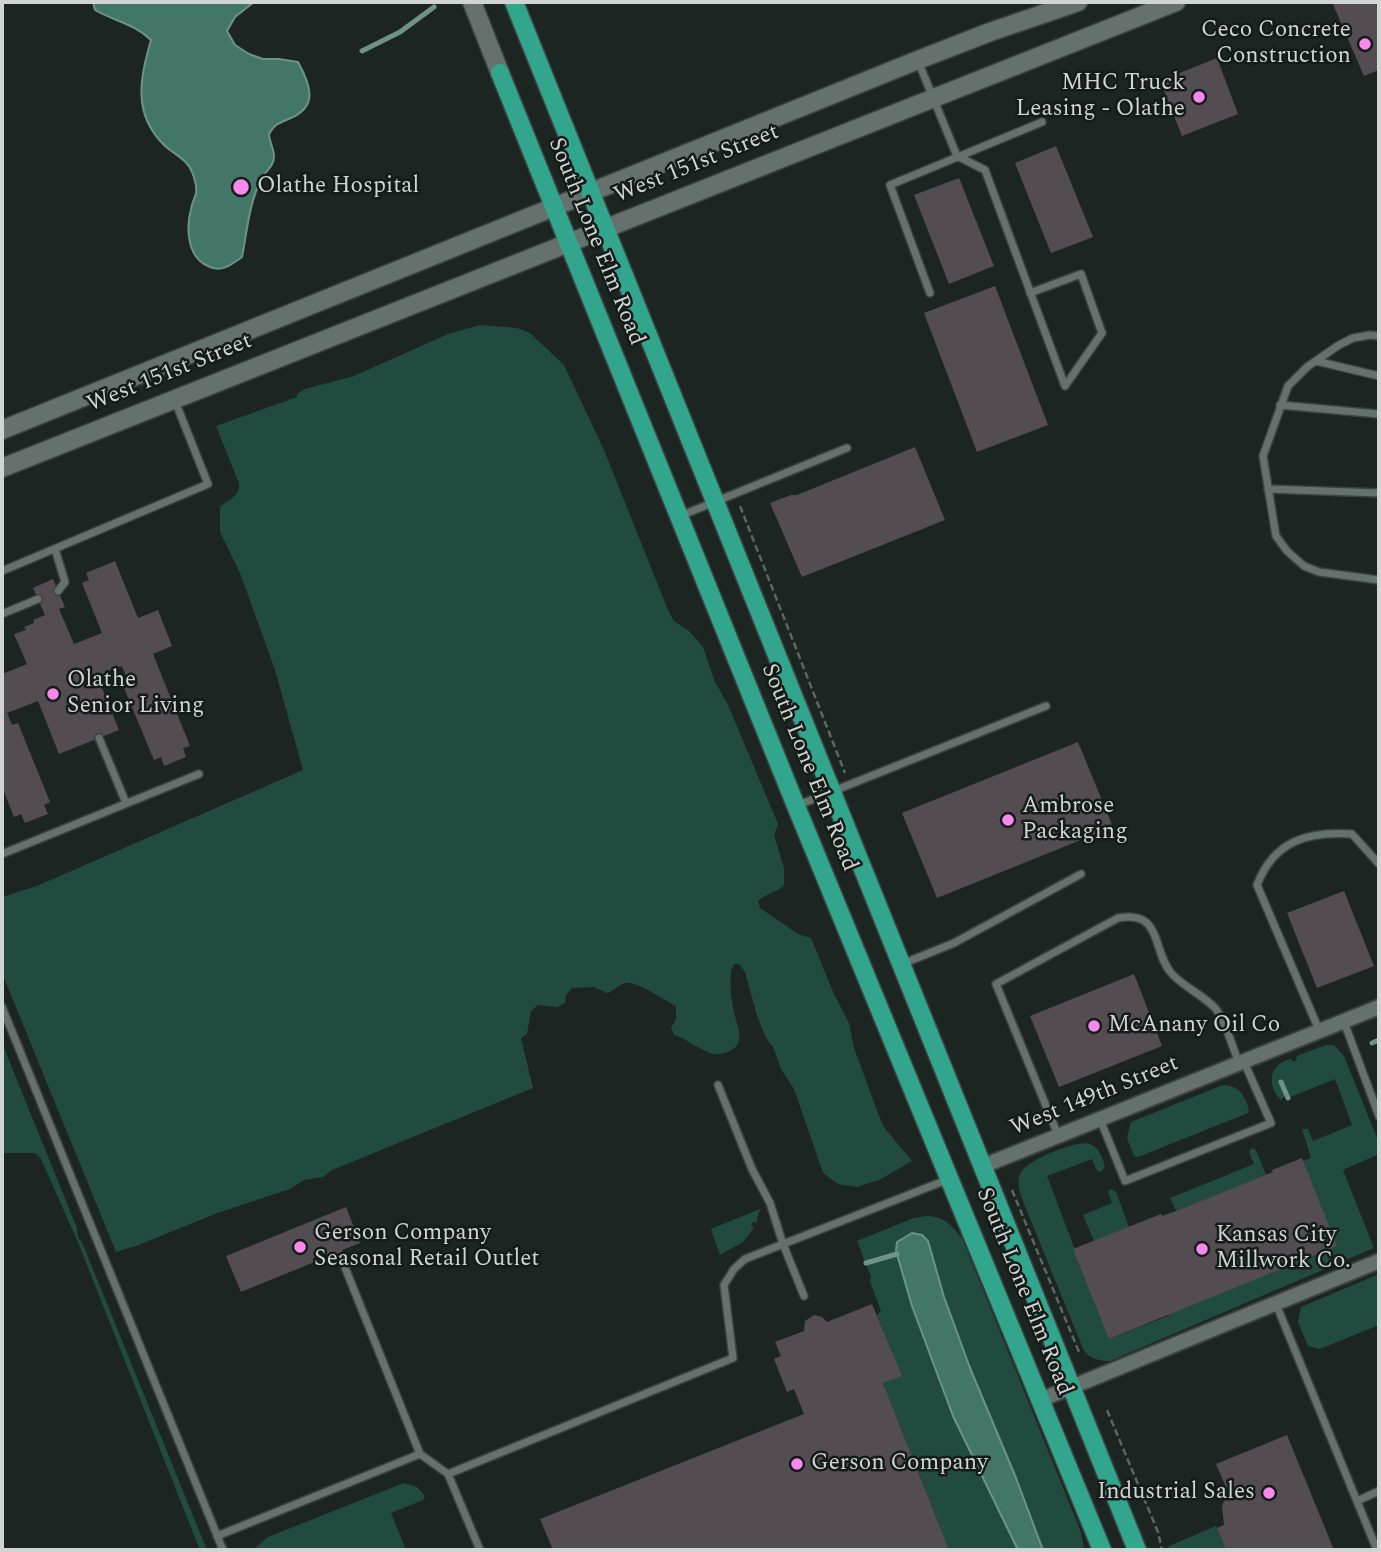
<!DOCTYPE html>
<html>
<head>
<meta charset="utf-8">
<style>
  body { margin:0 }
  #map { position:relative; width:1381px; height:1552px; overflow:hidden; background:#1d2522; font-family:Spectral,serif }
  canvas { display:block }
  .frame { position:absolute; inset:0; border:4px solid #d0d5d3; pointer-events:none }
</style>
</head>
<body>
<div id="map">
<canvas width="1381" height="1552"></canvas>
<div class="frame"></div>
</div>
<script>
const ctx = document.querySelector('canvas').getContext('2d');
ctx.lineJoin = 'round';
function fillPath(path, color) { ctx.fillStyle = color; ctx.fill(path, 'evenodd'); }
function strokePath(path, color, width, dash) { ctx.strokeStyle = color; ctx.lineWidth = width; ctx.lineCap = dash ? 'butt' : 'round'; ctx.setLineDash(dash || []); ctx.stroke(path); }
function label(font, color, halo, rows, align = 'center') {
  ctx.font = font + ' Spectral,serif'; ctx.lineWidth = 5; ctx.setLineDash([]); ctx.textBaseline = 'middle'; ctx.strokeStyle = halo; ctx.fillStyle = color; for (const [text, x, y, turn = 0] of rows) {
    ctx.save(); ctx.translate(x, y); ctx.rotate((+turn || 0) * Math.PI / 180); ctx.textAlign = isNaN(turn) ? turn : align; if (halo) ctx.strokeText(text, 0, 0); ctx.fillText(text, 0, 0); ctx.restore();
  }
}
fillPath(new Path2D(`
  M480,325L517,328L530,333L564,365L604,450L668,610L674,621L689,631L703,647L715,682L728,705L778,824L774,835L784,868V885C776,893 767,893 758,901L760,908L798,934L811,938L834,994L849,1023L854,1048L881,1121L886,1130L912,1161L879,1180L857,1187L838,1184L823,1173L794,1089L781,1069L773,1047L766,1038L758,1019L745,972L739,964H734C728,972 731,996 733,1007C734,1021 749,1042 730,1051C725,1053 719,1055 714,1054C700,1051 688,1039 674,1035L671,1028L676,1019V1006C665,1001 637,981 626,983C619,984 614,991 607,993L594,987L572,988L566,995L565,1003L557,1007L538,1005L531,1011L527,1034L521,1038L533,1088L332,1170L323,1177L304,1180L290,1189L215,1214L136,1246L116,1252L2,973V897L37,886L303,770L275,670L240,573L220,532V507C229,499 240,497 239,483L216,426L297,397V394L305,389L354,376L448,334Z
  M2,1043L77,1228L78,1238L82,1242L207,1550H200L77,1240L41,1159L35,1153H2Z
  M1326,1045H1334L1344,1056L1379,1143V1154L1343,1170L1374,1248L1110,1361C1099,1361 1092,1359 1084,1351L1024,1204C1021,1194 1015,1182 1021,1172C1028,1160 1078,1139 1090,1144C1100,1148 1102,1158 1105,1166L1101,1172L1097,1171L1092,1159L1047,1176L1109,1339L1168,1316L1303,1161L1311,1158L1302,1129H1308L1313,1141L1352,1125L1335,1079L1290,1097L1282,1080L1279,1082L1285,1096L1281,1100C1266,1085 1269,1064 1291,1059L1293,1062L1297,1060L1296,1057L1299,1055Z
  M1223,1085C1240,1086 1244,1095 1249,1109L1248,1113L1138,1157L1134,1156L1127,1138L1131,1122Z
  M1252,1148L1256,1150L1266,1175L1176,1211L1170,1198L1254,1164L1249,1152Z
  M1110,1189L1116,1192L1129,1227L1094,1241L1083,1215L1112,1203L1108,1192Z
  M760,1209L756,1223L753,1222L751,1226L754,1228L743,1242L720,1255L711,1229Z
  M926,1216C943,1216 952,1225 962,1238L1081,1532L1084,1550H949L883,1383L901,1376L877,1315L881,1311L870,1282L871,1277L857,1241L914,1218Z
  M1379,1274V1325L1320,1349L1308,1346L1298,1322L1301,1307Z
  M404,1483L417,1487L425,1496L423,1500L391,1513L406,1550H253L268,1537Z
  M1216,1526L1226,1550H1169V1546Z`), '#224b3f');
const water = new Path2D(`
  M93,2H254L235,17L227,31L235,45L249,54L263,59H279L298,62C310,84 319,106 291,118C280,123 275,123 269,134C269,141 274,149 274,156C274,167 265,171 261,180C249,203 247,232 242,257C231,265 221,273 208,266C187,257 186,228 191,209C192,203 195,198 196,193C197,187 194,177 192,172C188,160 174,154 165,146C132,114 140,79 151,40C135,24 114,21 95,10Z
  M912,1233L922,1235L928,1241L944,1297L970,1368L1016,1478L1043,1550H1018L953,1416L912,1306L896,1251L897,1242Z`);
fillPath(water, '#427767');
strokePath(water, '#6d9387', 2);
strokePath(new Path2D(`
  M362,51L400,32L434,7
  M1372,1043L1379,1040
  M1281,1082L1288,1098
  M866,1263L897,1254`), '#6d9387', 5);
fillPath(new Path2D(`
  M1332,2H1379V70L1364,76Z
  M1217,58L1238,114L1182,136L1160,81Z
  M1056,146L1093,237L1051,253L1015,163Z
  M959,178L994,266L949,284L914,195Z
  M995,286L1048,425L977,452L924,313Z
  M915,447L945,520L802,577L770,503L791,495H797Z
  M115,561L138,618L158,610L172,646L153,654L190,746L183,748L186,757L164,766L161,757L154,760L121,681L127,679L122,666L90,679L93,686L100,683L119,730L59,754L38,701L7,713L12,725L18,723L50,802L44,805L48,814L25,823L21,814L14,817L2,787V674L27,664L14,634L26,630L24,627L34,623L33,620L45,615L33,588L53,579L65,607L59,609L74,644L102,633L82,583L89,580L86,573Z
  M1078,742L1113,827L937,898L902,813Z
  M1344,891L1374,966L1317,988L1287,913Z
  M1134,974L1162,1046L1059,1087L1030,1016Z
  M1302,1158L1337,1246L1109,1339L1073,1249L1161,1214L1162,1216L1176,1211L1273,1172L1272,1170Z
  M346,1207L360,1243L342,1250L347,1261L339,1265L334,1254L241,1292L226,1256Z
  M872,1304L902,1376L883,1383L949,1550H553L540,1519L804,1414L794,1389L787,1392L774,1359L781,1356L775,1342L804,1331L805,1321L814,1315L822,1317L827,1322Z
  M1287,1435L1334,1550H1226L1217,1528L1224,1525L1222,1506L1228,1492L1216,1464Z`), '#534d52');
const lane = new Path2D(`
  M918,61L957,156L985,170L1065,386L1102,333L1081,274L1030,293
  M930,293L890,185L1042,122
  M1379,336L1370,335L1353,338L1339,345L1307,367L1288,386L1263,456L1276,536L1287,551L1304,566L1319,572L1379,580
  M1316,361L1379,376
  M1280,405L1379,414
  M1268,489L1379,493
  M680,516L847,448
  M55,549L65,582L58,591
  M2,571L208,484L175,401
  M2,614L38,599
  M99,738L126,803
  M796,806L1046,706
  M2,854L199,774
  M902,964L954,943L1081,874
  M2,1007L223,1550
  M1344,1022L1379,1116
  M1319,1030L1257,885C1274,841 1307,831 1352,834L1379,864
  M718,1085L752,1169L770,1203L783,1244L804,1296
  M1100,1119L1125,1181L1271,1123L1244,1062
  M1058,1135L996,984L1118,918C1164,910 1151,951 1172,974C1184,987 1203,995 1215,1008C1225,1019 1233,1049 1239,1063
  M344,1265L420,1454L448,1474
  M1276,1304L1377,1550
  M1357,1501L1379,1491
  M217,1536L420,1454
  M480,1550L448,1474L733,1358L724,1285L734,1269L745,1259L949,1179`);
const street = new Path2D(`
  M983,1166L1379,1007
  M1040,1400L1379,1261`);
const secondary = new Path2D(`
  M472,2L500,73
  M2,430L918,60L990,32L1078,2
  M2,468L1176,2`);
const primary = new Path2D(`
  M514,2L1137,1550
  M500,73L796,806L1102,1550`);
strokePath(lane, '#3b4240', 10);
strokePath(street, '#3b4240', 18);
strokePath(secondary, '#3b4240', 21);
strokePath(primary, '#3b4240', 21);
strokePath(new Path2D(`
  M740,506L845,773
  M1012,1190L1079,1352
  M1107,1410L1158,1532L1162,1550`), '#5e6562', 2.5, [7, 3.5]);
strokePath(lane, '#66706d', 7);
strokePath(street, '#66706d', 14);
strokePath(secondary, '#66706d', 18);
strokePath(primary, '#32a58d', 18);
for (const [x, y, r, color] of [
  [1365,44,7,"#f788ec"],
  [1199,97,7,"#f788ec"],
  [241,187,9,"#f788ec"],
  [53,694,7,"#f788ec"],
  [1008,820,7,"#f788ec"],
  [1094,1026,7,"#f788ec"],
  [300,1247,7,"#f788ec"],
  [1202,1249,7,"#f788ec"],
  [797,1464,7,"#f788ec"],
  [1269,1493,7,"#f788ec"]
]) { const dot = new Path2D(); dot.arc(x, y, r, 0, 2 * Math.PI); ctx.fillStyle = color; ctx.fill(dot); strokePath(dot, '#141b19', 2.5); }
label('23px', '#d0d5d3', '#141b19', [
  ["Ceco Concrete",1351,31,"right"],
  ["Construction",1351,57,"right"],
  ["MHC Truck",1185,84,"right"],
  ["Leasing - Olathe",1185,110,"right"],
  ["Olathe Hospital",257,187],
  ["Olathe",67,681],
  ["Senior Living",67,707],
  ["Ambrose",1022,807],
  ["Packaging",1022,833],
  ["McAnany Oil Co",1108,1026],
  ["Gerson Company",314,1234],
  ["Seasonal Retail Outlet",314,1260],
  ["Kansas City",1216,1236],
  ["Millwork Co.",1216,1262],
  ["Gerson Company",811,1464],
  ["Industrial Sales",1255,1493,"right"]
], 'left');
label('23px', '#d0d5d3', '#141b19', [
  ["West 151st Street",697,165,-22],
  ["South Lone Elm Road",595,242,68],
  ["West 151st Street",170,374,-22],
  ["South Lone Elm Road",808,768,68],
  ["West 149th Street",1095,1097,-22],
  ["South Lone Elm Road",1023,1292,68]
]);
</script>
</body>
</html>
